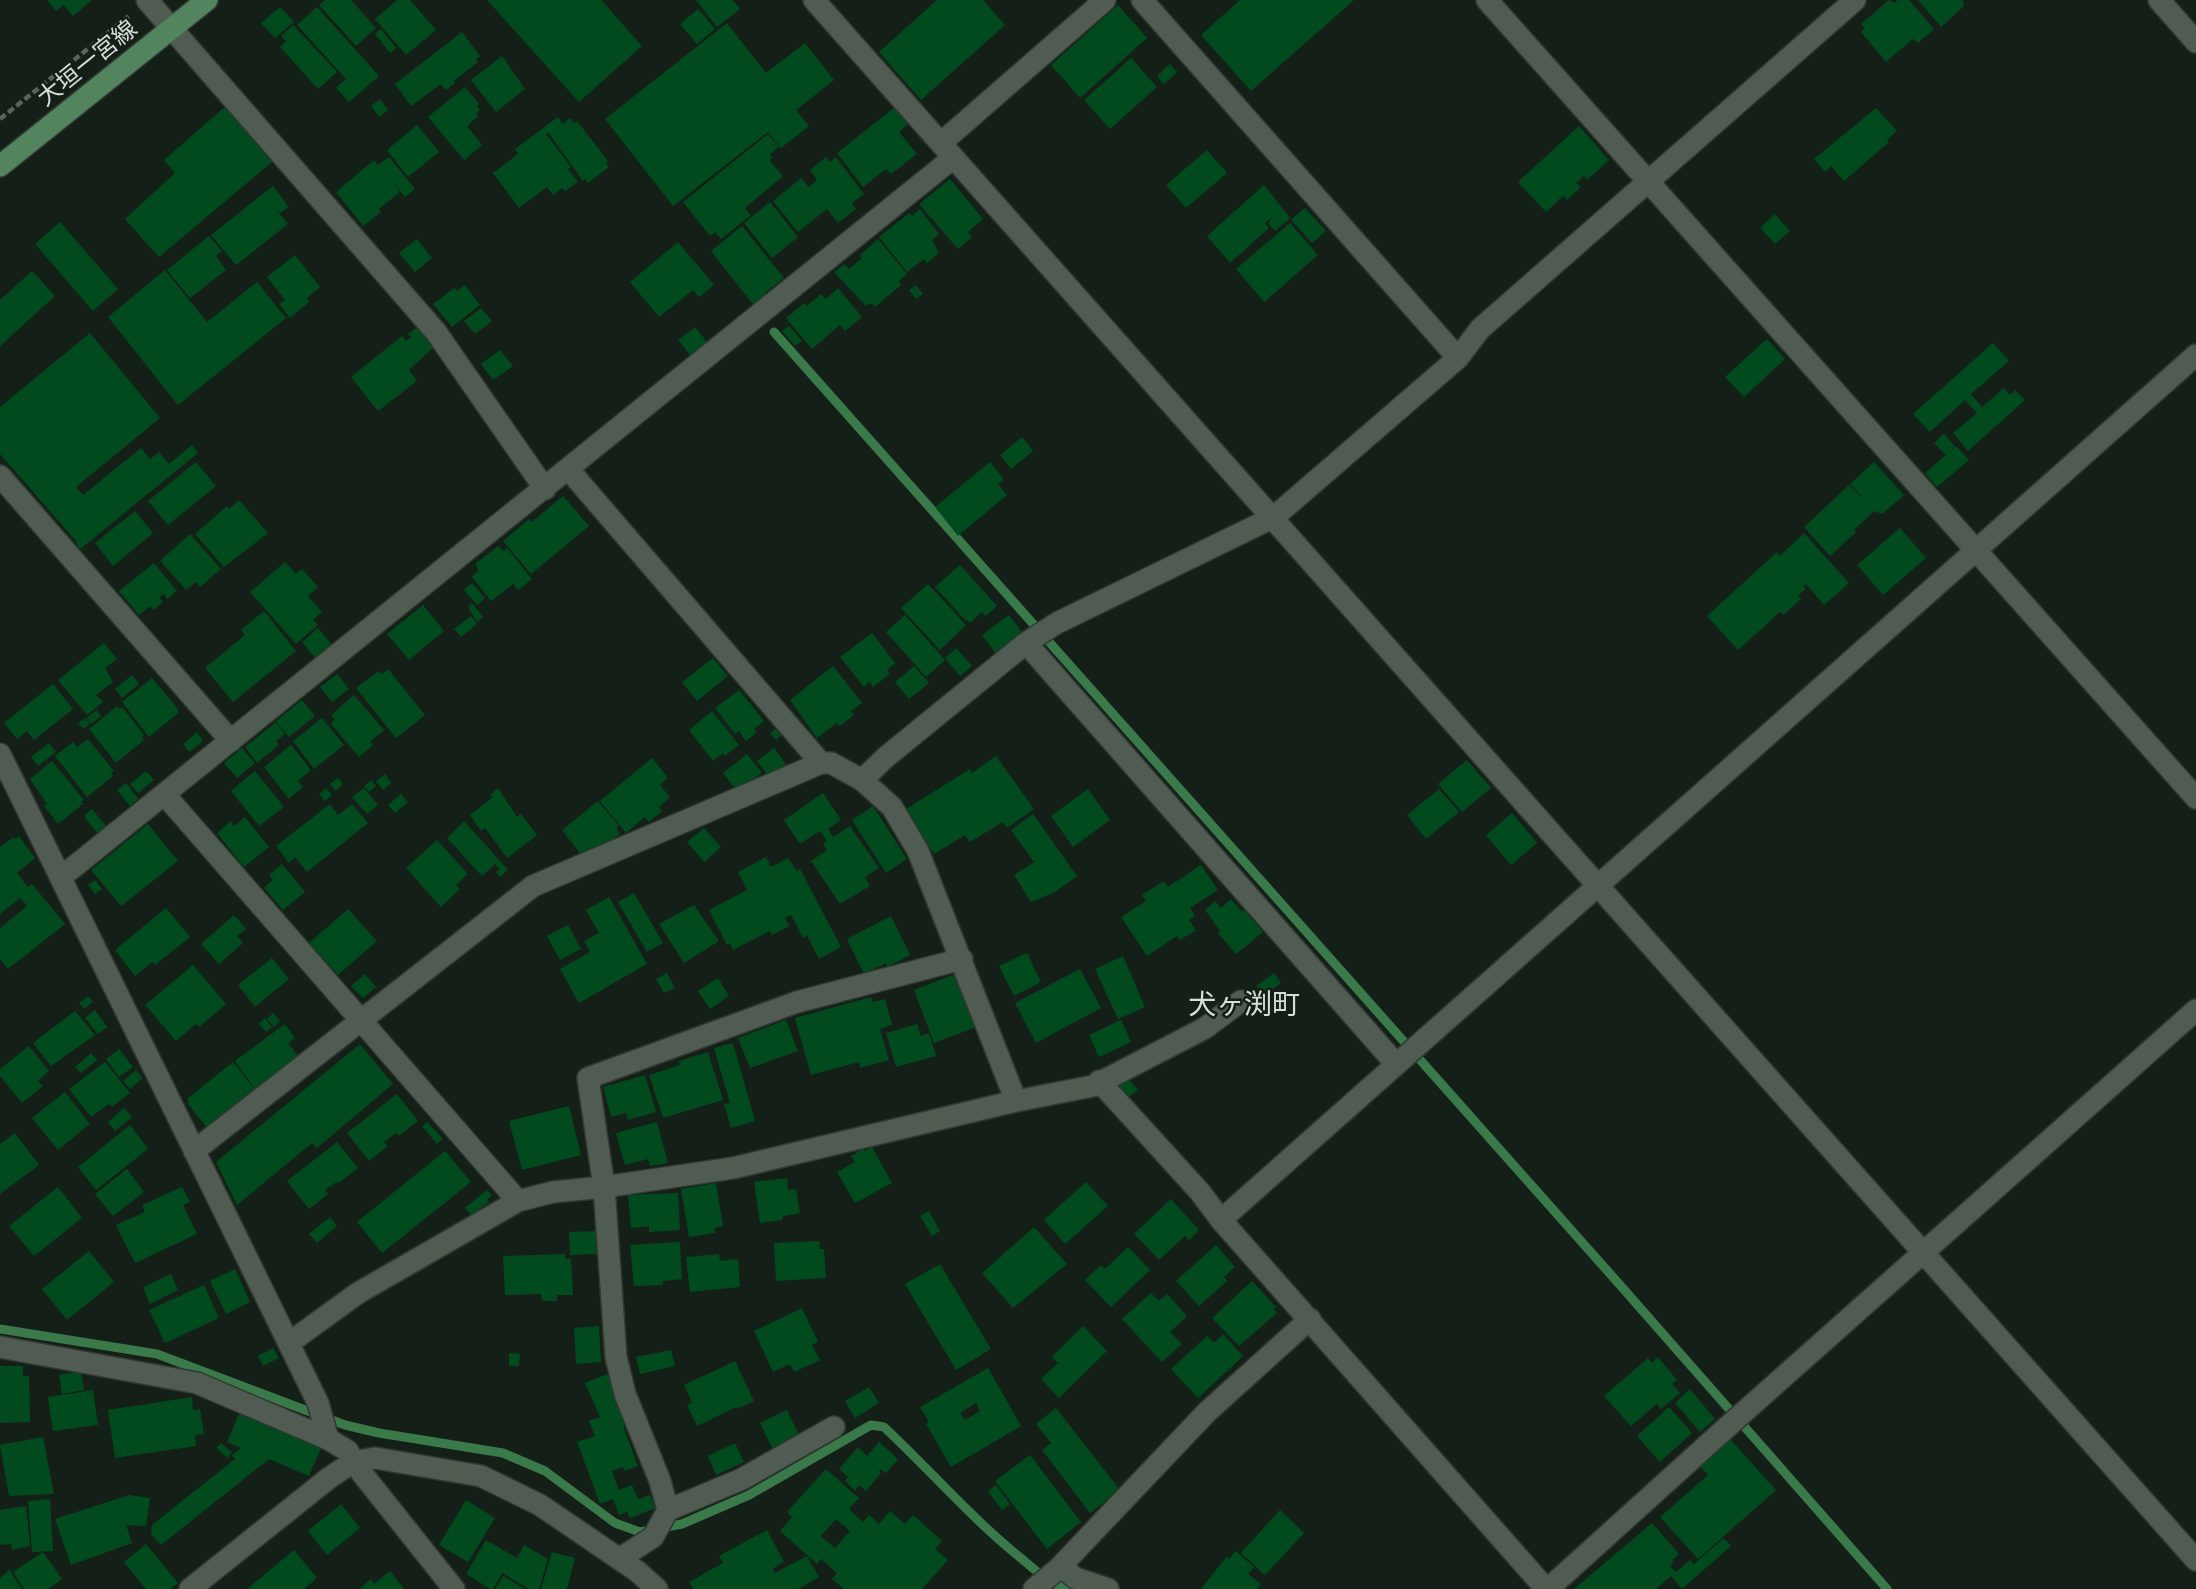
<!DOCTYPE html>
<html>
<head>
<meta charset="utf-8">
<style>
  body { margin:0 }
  canvas { display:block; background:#141f17 }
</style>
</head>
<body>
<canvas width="2196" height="1589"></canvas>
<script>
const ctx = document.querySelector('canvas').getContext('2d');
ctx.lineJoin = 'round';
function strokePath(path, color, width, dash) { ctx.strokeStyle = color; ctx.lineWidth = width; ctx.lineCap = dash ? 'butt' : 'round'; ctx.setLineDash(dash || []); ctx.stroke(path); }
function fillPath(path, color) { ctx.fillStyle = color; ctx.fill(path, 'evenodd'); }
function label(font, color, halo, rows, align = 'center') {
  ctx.font = font + ' Barlow,"Noto Sans JP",sans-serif'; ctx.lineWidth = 5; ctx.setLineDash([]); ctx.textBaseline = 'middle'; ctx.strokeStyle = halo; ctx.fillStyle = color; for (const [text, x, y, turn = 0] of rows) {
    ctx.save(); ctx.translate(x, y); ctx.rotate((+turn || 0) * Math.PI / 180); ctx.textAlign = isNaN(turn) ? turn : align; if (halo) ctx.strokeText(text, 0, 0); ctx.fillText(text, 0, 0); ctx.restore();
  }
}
strokePath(new Path2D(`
  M774,332L1620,1285L1887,1589
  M0,1329L157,1354L345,1425L379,1433L503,1453L545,1471L615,1523L640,1532L682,1524L749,1495L871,1425L884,1427C931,1471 972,1519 1022,1559C1035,1570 1050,1584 1067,1589`), '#3a794a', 9);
fillPath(new Path2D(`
  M47,0H92L73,16L64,5L56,11Z
  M325,0H351L376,28L356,46L319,5Z
  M397,0H410L436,30L406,55L375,19Z
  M487,0H601L642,46L579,102Z
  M696,0H733L740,9L717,27Z
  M937,0H983L1005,25L921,100L879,52Z
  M1240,0H1354L1251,91L1201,35Z
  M1889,0L1894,3L1898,0H1909L1934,29L1918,43L1913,39L1886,62L1861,32L1865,28L1861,24Z
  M1918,0H1963L1964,6L1941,27Z
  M1118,5L1147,38L1080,98L1051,65Z
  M280,7L294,22L275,38L261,23Z
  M317,7L379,76L349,102L336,88L346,79L297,25Z
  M698,9L715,29L697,44L680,24Z
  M727,23L766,73L805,43L834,80L796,110L809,126L781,148L768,132L673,206L605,119Z
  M293,25L337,72L318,89L280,47L286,41L281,36Z
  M381,29L396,48L390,53L375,34Z
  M462,32L480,56L476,59L478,62L454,81L455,83L446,90L441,84L411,106L395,84Z
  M502,56L525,89L496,112L471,80Z
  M1131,58L1157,87L1110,129L1084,100Z
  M1170,64L1177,72L1164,84L1157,76Z
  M465,87L479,104L477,106L480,110L476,114L478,116L467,126L482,145L464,160L428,117Z
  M380,99L388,110L379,117L371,106Z
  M225,107L272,162L159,257L125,219L175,173L164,160Z
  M895,107L908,124L899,132L917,154L891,174L886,169L863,187L837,153Z
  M1876,108L1897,131L1887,140L1889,142L1844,181L1831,166L1825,172L1814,159Z
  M558,117L563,124L570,118L574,123L577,121L608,161L606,163L609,167L588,183L585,179L583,181L548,132L546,134L571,167L568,169L578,182L565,191L562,188L553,195L547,187L519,208L493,173L518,154L515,149Z
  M417,125L439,152L408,177L387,150Z
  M1579,126L1609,160L1587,180L1584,176L1576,183L1581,187L1567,200L1563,196L1546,212L1518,182Z
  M768,134L779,147L770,154L773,158L769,160L783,176L745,208L751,215L721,239L715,232L710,236L683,202Z
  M1207,150L1227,173L1186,208L1166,185Z
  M389,157L415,189L405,197L389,178L400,192L379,209L381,212L363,226L336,192L374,160L378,165Z
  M826,157L830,162L836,157L864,194L852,203L856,209L838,223L827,209L798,232L773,201L801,178L823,204L809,187L817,180L810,170Z
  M950,179L983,219L968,232L972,237L958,249L919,204Z
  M1264,185L1290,218L1275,231L1268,223L1275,215L1265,223L1269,228L1230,263L1207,236Z
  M273,186L289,207L280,213L274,207L288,224L236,265L211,235Z
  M770,202L798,237L772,258L744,223Z
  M1305,208L1326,231L1312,243L1291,220Z
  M920,209L939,234L932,240L939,253L927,263L924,259L907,272L879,237L909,213L912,216Z
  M1775,214L1790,231L1775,244L1760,228Z
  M60,222L118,289L93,311L35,244Z
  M1290,223L1318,255L1264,302L1236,269Z
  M742,226L784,278L765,293L769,298L756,308L711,251Z
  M209,236L222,251L216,256L226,270L190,298L167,270Z
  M417,239L432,258L415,272L399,253Z
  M878,239L907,274L899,281L901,285L875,307L871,303L866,306L834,272L845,264L849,269L862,258L860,255Z
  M678,242L714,285L699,297L693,290L659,317L630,282Z
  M295,255L320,287L307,298L309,302L290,318L279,304L285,300L267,277Z
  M165,270L207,322L257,282L286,318L178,405L108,317Z
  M32,271L55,296L0,346V300Z
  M465,285L480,305L452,327L433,304L454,288L457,291Z
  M916,285L923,294L916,299L909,290Z
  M838,288L862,317L845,331L840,325L812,349L786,318L804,303L807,306L821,294L826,299Z
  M481,308L492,321L475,334L464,321Z
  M789,326L802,341L795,346L782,331Z
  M417,327L433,348L409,370L417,381L378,411L351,377L402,336L406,341L411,337L408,334Z
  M695,327L708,343L692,357L678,340Z
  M90,333L160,418L76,487L83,495L141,448L150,459L159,452L169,464L192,445L198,453L79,550L76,541L0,454V407Z
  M1767,339L1785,359L1744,397L1725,377Z
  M1993,343L2009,361L1971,394L1982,407L2004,388L2010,395L2015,390L2025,400L1968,451L1953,433L1977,413L1965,400L1930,432L1913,414Z
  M500,350L513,366L493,380L481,364Z
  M1944,434L1955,446L1950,452L1956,446L1969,460L1937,487L1925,473L1946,455L1934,443Z
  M1022,437L1033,451L1011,469L1000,455Z
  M196,462L216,486L168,525L148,501Z
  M990,462L1004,480L998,484L1007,495L958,536L935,507Z
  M1874,462L1904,495L1882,514L1874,511L1854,530L1856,532L1830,556L1804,527L1849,485L1868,503L1850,484Z
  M563,496L589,526L531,574L503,541L529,519L532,522Z
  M239,500L268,533L224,567L195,534L227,506L229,509Z
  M135,511L153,533L113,566L95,543Z
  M1900,528L1926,558L1883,595L1857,565Z
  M1804,533L1849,583L1824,605L1806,584L1803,587L1806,589L1798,595L1801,599L1783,615L1780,612L1738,650L1707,616L1777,552L1780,556Z
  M190,534L221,569L200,587L196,582L186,590L160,561Z
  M498,546L503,551L507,548L532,579L518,590L513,584L491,601L472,577L479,570L475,564Z
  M285,562L296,574L302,569L318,587L308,596L322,612L313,620L318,625L296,644L250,592Z
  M154,563L177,591L167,599L164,594L159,597L163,602L153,610L150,606L139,615L119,591Z
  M960,565L997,606L986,616L982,612L970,623L967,620L966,621L935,587Z
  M472,583L485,598L477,605L464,590Z
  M928,584L966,625L940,650L901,608Z
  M472,603L483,617L477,622L468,607Z
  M423,605L444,631L409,660L387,634Z
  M264,611L296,651L233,702L205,668L245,635L241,630Z
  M905,615L945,660L926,677L886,632Z
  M1009,615L1024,635L997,655L982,635Z
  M471,616L477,624L461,637L454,629Z
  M318,628L332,645L316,659L302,642Z
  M872,633L895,663L887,670L890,674L873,687L870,682L864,687L840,657Z
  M104,643L117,659L105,668L113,682L96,695L103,702L87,715L58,680Z
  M956,648L972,666L960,676L945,658Z
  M713,658L728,676L697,701L682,682Z
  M833,666L862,703L851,711L854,715L840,726L837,723L817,738L790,700Z
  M914,666L929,683L909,699L895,682Z
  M388,669L425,715L396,738L356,688L379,671L382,674Z
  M337,674L349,689L332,702L320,687Z
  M132,675L139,684L122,698L115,689Z
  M152,678L178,709V713L149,737L122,702Z
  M53,684L73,709L34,740L27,731L17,739L4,723Z
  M739,690L764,721L754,729L757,732L746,741L739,731L735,734L715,708Z
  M354,695L384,730L370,742L373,745L359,757L331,724L335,720L331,715Z
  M302,700L315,716L289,737L276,721Z
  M117,706L119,709L122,707L144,735L142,737L144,740L116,763L89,729Z
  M97,710L101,716L91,724L86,718Z
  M712,711L739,745L725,756L723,753L713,761L689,730Z
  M85,718L90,724L84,729L78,723Z
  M322,718L344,745L314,769L293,741Z
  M276,722L285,734L276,741L279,745L257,763L245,747Z
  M777,728L783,734L776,740L770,733Z
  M197,732L203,741L189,752L183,744Z
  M88,739L114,771L111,774L113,776L87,797L55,756L73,742L77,747Z
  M49,743L56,752L38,766L31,757Z
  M291,745L311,770L298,781L303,787L289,799L264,767Z
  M242,748L255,763L237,778L224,763Z
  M774,748L786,765L770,778L757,761Z
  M747,754L762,773L738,792L723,773Z
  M996,756L1034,809L1007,828L1003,822L970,842L965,835L934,854L906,809L970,769L972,773Z
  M652,758L668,778L660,785L670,797L659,807L662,811L649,822L645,817L626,833L600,801Z
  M1467,760L1491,788L1462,812L1438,784Z
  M52,761L84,800L81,802L83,804L58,824L44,806L47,804L30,779Z
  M146,771L154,780L138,793L130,784Z
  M255,771L284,807L259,826L231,791Z
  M385,774L391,783L383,790L376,781Z
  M338,778L343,784L335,791L330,784Z
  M371,780L376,786L369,792L364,786Z
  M126,783L138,799L130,806L117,790Z
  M326,788L332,795L325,801L319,794Z
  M364,788L378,805L367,814L352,797Z
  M498,788L517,817L521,814L537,835L507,858L485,828L481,831L470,815L492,798L490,795Z
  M1088,789L1110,820L1073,847L1051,816Z
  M1439,789L1459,812L1426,839L1407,815Z
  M823,793L841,820L828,829L833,837L850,826L879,868L865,877L870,886L840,904L811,861L827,850L823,844L827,841L820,831L800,844L784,820Z
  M401,794L408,802L395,813L388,805Z
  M598,801L619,826L616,828L620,834L604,846L582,856L562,830Z
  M330,804L338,815L352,804L368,823L307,872L295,857L289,863L276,846Z
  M873,806L907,859L886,873L852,820Z
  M92,809L106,826L97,833L84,816Z
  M1512,813L1537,843L1511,865L1486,835Z
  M1033,814L1077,876L1055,892L1031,902L1014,875L1034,862L1011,830Z
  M245,817L269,847L244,867L217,833L231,821L234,826Z
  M464,821L508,870L500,877L496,872L499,869L495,864L482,876L447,838Z
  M148,824L178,861L121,906L91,870Z
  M704,828L721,847L704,862L687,842Z
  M19,836L35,858L17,873L28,887L32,884L41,895L65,924L8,969L0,959V928L27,906L20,898L0,914V847L14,837L15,839Z
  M437,840L468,874L456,885L460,889L441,907L406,868Z
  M766,857L771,867L788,858L797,871L800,869L841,947L819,959L807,935L803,938L791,915L785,918L789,926L772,935L770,931L733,950L730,943L727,945L709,910L747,890L738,872Z
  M282,864L305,892L283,910L264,888L273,880L269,875Z
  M1201,865L1218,890L1190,908L1195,916L1189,920L1196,930L1180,940L1177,936L1147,956L1121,917L1146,901L1142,895L1164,881L1168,887Z
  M95,880L102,889L95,894L88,885Z
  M634,893L663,943L647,952L618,902Z
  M609,897L647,964L579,1003L560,969L590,952L584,941L599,933L586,910Z
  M1231,899L1242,912L1244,910L1263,932L1236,954L1218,933L1220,931L1205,910L1215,901L1221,908Z
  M694,905L719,941L684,963L659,924Z
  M166,908L190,937L155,965L152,962L135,976L115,950Z
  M348,909L377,941L338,975L309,943Z
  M234,915L246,929L237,936L243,943L219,964L201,944Z
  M891,916L910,955L887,967L886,963L864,974L847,939Z
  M568,925L581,949L560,960L547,936Z
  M1027,953L1041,982L1014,996L999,966Z
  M1123,956L1145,1007L1118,1019L1095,969Z
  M272,958L289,979L255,1007L238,985Z
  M193,965L226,1004L199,1027L196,1024L176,1041L145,1005Z
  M1080,969L1101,1008L1036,1043L1015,1003Z
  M667,973L675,988L664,993L656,979Z
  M1274,973L1281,983L1263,996L1256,986Z
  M365,974L376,987L363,998L351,986Z
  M956,974L976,1027L934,1043L914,990Z
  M718,978L729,996L710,1009L698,991Z
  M88,996L93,1002L84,1009L79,1003Z
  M871,997L873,1002L885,999L892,1025L880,1029L889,1060L860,1068L859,1062L811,1075L795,1018Z
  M95,1010L107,1027L98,1034L85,1018Z
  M75,1011L95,1035L51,1066L33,1043Z
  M273,1013L280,1021L274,1027L267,1019Z
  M265,1018L272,1027L266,1032L259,1024Z
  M786,1020L798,1051L750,1068L738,1038Z
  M1121,1020L1131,1042L1099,1057L1089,1035Z
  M285,1024L295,1038L288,1043L298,1056L255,1089L235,1061Z
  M917,1024L921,1036L929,1033L936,1056L896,1067L886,1033Z
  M733,1043L755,1121L731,1128L724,1104L730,1103L714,1048Z
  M360,1044L393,1084L317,1148L312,1143L237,1205L216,1162Z
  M29,1046L49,1071L38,1081L43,1086L22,1103L0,1076V1069Z
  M119,1049L133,1067L119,1077L106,1059Z
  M708,1052L723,1100L663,1118L649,1075L680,1065L679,1061Z
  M91,1053L97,1060L81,1073L75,1067Z
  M105,1062L130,1093L112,1107L109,1104L91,1117L69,1089Z
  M233,1062L257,1092L209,1130L187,1103L189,1102L187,1099Z
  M136,1070L143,1078L130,1089L123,1081Z
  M1124,1073L1138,1090L1125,1100L1111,1082Z
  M645,1075L656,1112L628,1120L626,1113L611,1117L603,1087Z
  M65,1092L90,1124L58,1150L32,1118Z
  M397,1094L418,1121L399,1136L396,1133L384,1142L388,1146L369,1161L347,1133Z
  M569,1106L581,1155L522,1170L509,1121Z
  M124,1108L132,1117L115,1131L108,1122Z
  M427,1122L443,1139L437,1144L422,1126Z
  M657,1122L668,1163L650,1166L648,1159L625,1165L616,1133Z
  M130,1125L148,1149L96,1190L78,1167Z
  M15,1133L39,1165L0,1194V1144Z
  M337,1142L358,1168L339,1183L338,1181L325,1190L328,1194L309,1209L287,1181Z
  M872,1147L892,1183L855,1203L837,1172L855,1162L851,1156L864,1148L865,1151Z
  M445,1151L471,1182L382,1253L357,1222Z
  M127,1169L144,1192L113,1216L95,1194Z
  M787,1178L788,1190L796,1189L800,1213L783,1216L782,1220L760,1223L754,1182Z
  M1086,1182L1108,1206L1065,1244L1044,1220Z
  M716,1183L723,1226L715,1228V1233L689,1237L681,1189Z
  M58,1187L82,1218L34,1256L9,1226Z
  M182,1187L190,1202L183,1205L197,1234L135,1263L116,1225L145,1212L142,1205Z
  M487,1190L492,1195L487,1200L489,1202L471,1215L465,1208Z
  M678,1193L680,1230L649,1232V1226L631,1228L628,1195Z
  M1171,1199L1199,1230L1189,1240L1185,1236L1159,1260L1134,1234Z
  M929,1211L940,1231L932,1236L920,1216Z
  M330,1217L337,1226L317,1243L309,1234Z
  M1034,1227L1067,1264L1013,1308L982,1273Z
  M599,1231L600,1254L570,1255L569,1232Z
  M819,1241L820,1249H824L826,1278L776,1281L774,1243Z
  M680,1242L682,1279L663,1281V1285L634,1286L630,1245Z
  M1216,1245L1235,1267L1224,1277L1227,1281L1199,1306L1176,1281Z
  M1128,1247L1150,1270L1111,1307L1085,1280L1101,1265L1105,1269Z
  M89,1251L114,1282L67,1320L42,1289Z
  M565,1254V1259H571L573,1295H557V1301H542L541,1294L505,1295L503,1256Z
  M719,1254L720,1261L738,1259L740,1287L690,1292L686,1257Z
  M940,1264L991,1349L956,1370L905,1284Z
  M235,1269L250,1302L226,1314L210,1281Z
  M171,1274L178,1290L150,1304L143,1287Z
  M1252,1281L1276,1307L1274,1309L1277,1313L1239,1346L1212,1318Z
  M204,1285L219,1318L165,1343L149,1310Z
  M1151,1293L1159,1301L1167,1294L1187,1316L1170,1332L1182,1344L1162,1362L1122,1319Z
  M802,1308L818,1342L812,1345L820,1360L794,1372L790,1364L773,1372L754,1331Z
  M599,1326L601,1362L576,1364L574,1328Z
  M1083,1326L1107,1351L1059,1398L1041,1379L1058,1363L1052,1357Z
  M1223,1334L1243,1356L1198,1398L1171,1369L1207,1336L1214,1343Z
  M273,1348L279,1358L263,1366L258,1356Z
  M671,1350L675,1366L640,1374L636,1357Z
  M509,1353L520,1354L519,1366H509Z
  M1658,1357L1677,1380L1672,1384L1680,1393L1661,1409L1657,1404L1631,1426L1604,1396L1648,1358L1652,1363Z
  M735,1361L754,1401L737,1409L736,1407L697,1426L687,1405L692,1402L684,1385Z
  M0,1366H23V1376H29L30,1422L0,1423Z
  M988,1368L1021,1426L951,1467L926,1424L929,1422L920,1407ZM976,1403L980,1411L965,1420L960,1413Z
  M81,1371L84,1390L62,1394L59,1375Z
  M608,1374L627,1424L623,1426L638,1466L624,1471L623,1467L612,1471L619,1490L632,1485L638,1499L650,1495L656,1508L630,1518L627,1512L619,1515L613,1499L600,1504L577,1442L595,1436L589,1421L600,1417L585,1383Z
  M869,1387L879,1403L855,1418L845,1401Z
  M1690,1389L1715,1419L1700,1432L1675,1403Z
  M93,1390L98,1425L53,1431L48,1397Z
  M192,1397L193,1410L200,1409L204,1434L195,1435L196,1446L115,1458L108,1410Z
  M1669,1407L1692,1433L1660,1462L1637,1436Z
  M1056,1408L1120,1490L1090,1513L1042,1450L1051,1443L1036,1424Z
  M787,1410L799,1435L772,1448L760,1423Z
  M239,1414L321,1448L309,1476L269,1459L161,1545L151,1534L152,1525L235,1459L232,1455L241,1448L227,1442Z
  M43,1437L54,1494L9,1496L0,1445Z
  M1730,1439L1776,1490L1698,1559L1660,1517L1708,1475L1700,1466Z
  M879,1442L898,1459L886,1473L880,1469L879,1471L881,1473L866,1491L859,1485L855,1491L845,1481L848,1477L839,1469L858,1447L867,1456Z
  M221,1443L232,1452L228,1458L216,1448Z
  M735,1443L744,1462L716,1475L708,1456Z
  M1030,1455L1081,1522L1047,1549L995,1481Z
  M826,1469L859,1498L849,1509L863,1522L869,1515L879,1524L890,1511L905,1524L913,1515L942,1541L935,1549L948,1560L922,1589H844L832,1579L837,1573L821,1559L817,1564L780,1531L792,1517L787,1512ZM836,1519L850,1531L835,1548L821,1536Z
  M996,1485L1010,1504L1002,1510L988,1491Z
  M129,1495L150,1498L146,1526L126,1525L132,1543L71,1565L55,1519Z
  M50,1499L53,1551L32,1552L28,1501Z
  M466,1500L495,1518L468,1562L439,1545Z
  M341,1504L360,1528L327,1555L308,1531Z
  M26,1506L30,1546L12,1550L11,1544L0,1545V1510Z
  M1280,1510L1304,1533L1265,1575L1241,1553Z
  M1652,1523L1679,1554L1672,1560L1674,1562L1670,1566L1676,1572L1690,1560L1694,1564L1724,1538L1731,1546L1682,1589L1671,1576L1656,1589H1574Z
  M767,1530L784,1562L772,1569L775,1573L807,1556L819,1577L798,1589H693L689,1582L723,1563L719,1556Z
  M486,1540L517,1558L524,1545L548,1559L539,1589H529L502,1573L493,1589H490L466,1574Z
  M146,1544L178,1583L170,1589H146L124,1562Z
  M294,1550L317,1578L304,1589H247Z
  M1236,1551L1254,1567L1248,1574L1261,1584L1257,1589H1201L1227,1556L1229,1559Z
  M43,1552L62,1579L48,1589H24L13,1572Z
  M552,1552L575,1558L567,1589H541Z
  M10,1569L13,1576L22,1589H0V1578Z
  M390,1571L404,1589H359L371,1579L374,1584Z
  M503,1576L525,1589H495Z`), '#004a1e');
const minor = new Path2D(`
  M147,0L436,332L545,489
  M814,0C1275,520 1734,1041 2196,1560
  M1142,0L1458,358
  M1487,0L2196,798
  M2159,0L2196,42
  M941,143L1105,0
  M569,470L821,763
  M0,476L231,741
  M1026,643L1396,1064
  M0,754L318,1403L328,1439
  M862,780L886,757L1026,643L1057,623L1274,517L1458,358L1480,329L1855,0
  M165,795L518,1201
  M59,874L70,870L953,158
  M1099,1081L1200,1192L1221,1220L1546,1589
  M194,1151L533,886L821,763H831L862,780L892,807L918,851L1016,1101
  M1221,1220L2196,355
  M289,1343L358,1293L518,1201L553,1192L604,1187L733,1168L1016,1101L1093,1086L1205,1028L1241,1001
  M0,1347L197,1383L328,1439L348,1451L353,1462L454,1589
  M668,1510L660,1481L625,1394L616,1357L604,1187L588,1078L797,1002L962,959
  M619,1559L653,1537L668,1510L742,1479L834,1427
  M1061,1566L1075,1578L1108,1589
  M190,1589L329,1478L353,1462L375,1458L481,1476L540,1505L637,1571L657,1589
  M1034,1589L1058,1569L1207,1412L1310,1319
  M1548,1589L1736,1419L2196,1010`);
const major = new Path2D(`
  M0,166L207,0`);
strokePath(minor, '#313832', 24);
strokePath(major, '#313832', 24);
strokePath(new Path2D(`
  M0,119L129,16`), '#59635b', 4.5, [7, 3.5]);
strokePath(minor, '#505c52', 21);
strokePath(major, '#52845e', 21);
label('24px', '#d7ded8', '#141f17', [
  ["大垣一宮線",87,63,-39]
]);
label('28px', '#d7ded8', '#141f17', [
  ["犬ヶ渕町",1244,1005]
]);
</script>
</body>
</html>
